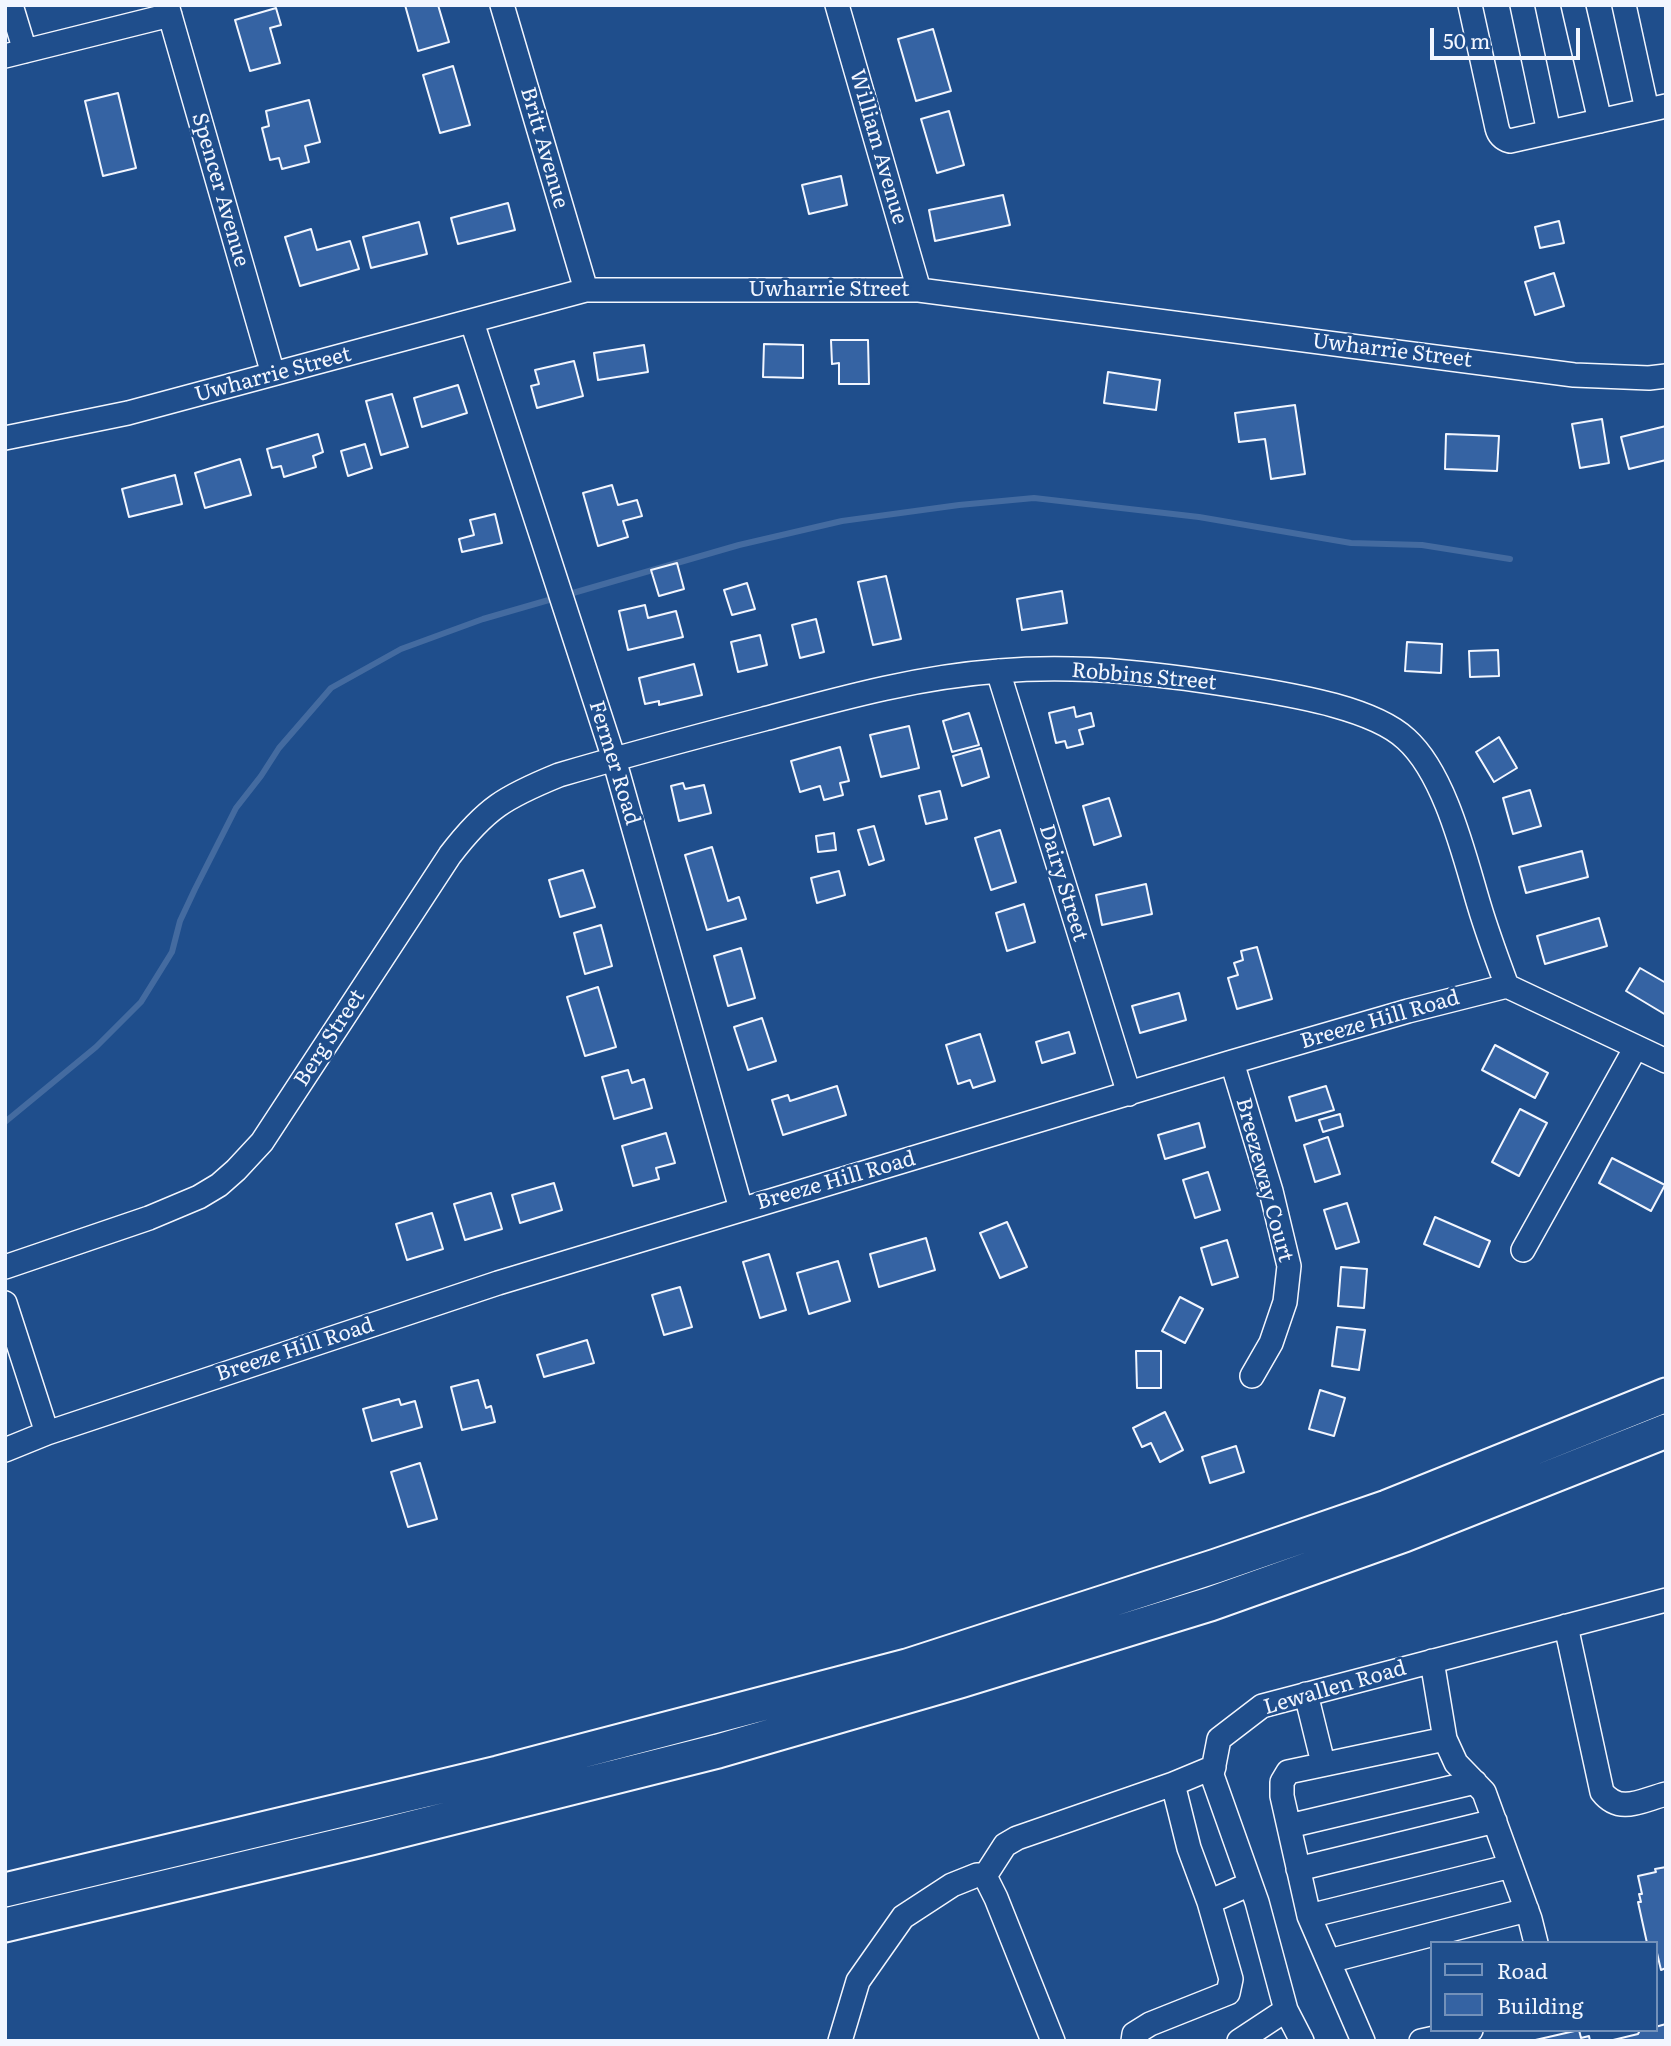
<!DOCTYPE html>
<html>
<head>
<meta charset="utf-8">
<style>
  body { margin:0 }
  #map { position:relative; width:1671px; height:2046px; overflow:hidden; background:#1f4e8c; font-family:Literata,serif }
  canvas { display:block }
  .frame { position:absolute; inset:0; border:7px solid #f2f6ff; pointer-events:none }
  .legend { position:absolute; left:1430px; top:1941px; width:228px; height:91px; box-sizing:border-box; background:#1f4e8c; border:2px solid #7391ba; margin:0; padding:9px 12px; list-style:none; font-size:21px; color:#f2f6ff }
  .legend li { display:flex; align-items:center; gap:14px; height:35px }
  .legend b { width:35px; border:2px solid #7391ba }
  .scale { position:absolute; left:1430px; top:28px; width:150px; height:32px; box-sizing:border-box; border:4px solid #f2f6ff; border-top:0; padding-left:9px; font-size:21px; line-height:24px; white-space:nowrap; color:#f2f6ff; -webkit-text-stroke:5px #1f4e8c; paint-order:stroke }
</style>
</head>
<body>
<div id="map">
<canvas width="1671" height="2046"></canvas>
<div class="frame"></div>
<ul class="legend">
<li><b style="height:9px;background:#1f4e8c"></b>Road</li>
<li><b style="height:19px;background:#3563a3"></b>Building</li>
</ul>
<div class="scale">50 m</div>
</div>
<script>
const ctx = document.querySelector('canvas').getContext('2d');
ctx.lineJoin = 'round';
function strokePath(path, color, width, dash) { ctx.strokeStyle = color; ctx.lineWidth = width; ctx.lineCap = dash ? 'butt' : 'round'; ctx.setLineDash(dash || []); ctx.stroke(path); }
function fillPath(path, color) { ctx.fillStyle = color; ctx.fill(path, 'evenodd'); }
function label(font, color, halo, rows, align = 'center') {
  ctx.font = font + ' Literata,serif'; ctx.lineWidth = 5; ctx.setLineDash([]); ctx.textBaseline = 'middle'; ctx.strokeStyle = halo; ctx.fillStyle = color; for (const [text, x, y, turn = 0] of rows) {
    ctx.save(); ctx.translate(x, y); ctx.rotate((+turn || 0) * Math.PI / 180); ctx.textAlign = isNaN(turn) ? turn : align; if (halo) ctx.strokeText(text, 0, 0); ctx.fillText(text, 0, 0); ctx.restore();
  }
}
strokePath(new Path2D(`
  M5,1122L96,1047L141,1002L172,952L180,921L195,889L236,808L261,776L279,748L331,688L401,649L483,619L739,545L842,521L959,505L1034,498L1199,517L1351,543L1422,545L1510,559`), '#446ba0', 6);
const building = new Path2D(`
  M405,5H438L449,42L418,51Z
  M276,8L281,25L270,28L280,63L250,71L235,20Z
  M933,29L951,91L916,101L898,39Z
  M453,66L470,125L440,133L423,75Z
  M118,93L136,168L103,176L85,101Z
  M309,100L320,142L305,146L309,162L282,169L279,158L270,160L262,128L269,126L266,111Z
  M949,111L964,165L937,173L921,119Z
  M841,176L847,205L809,214L802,185Z
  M1003,195L1010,225L935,241L929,210Z
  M508,203L515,230L458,244L451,218Z
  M1559,221L1564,243L1540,248L1535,227Z
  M419,222L427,254L371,268L363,237Z
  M311,229L317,250L350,241L359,269L300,286L285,237Z
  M1554,273L1564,306L1535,315L1525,282Z
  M831,340H868L869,384H839V363L832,364Z
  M764,344L803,345V378L763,377Z
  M644,345L648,372L598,380L594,353Z
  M574,361L583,396L537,408L531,386L539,384L535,370Z
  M1108,372L1160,380L1156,410L1104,403Z
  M458,385L467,413L422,427L414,398Z
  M392,394L408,447L381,455L366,401Z
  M1295,405L1305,474L1271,479L1265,439L1239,442L1235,413Z
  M1602,419L1609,463L1580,468L1572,424Z
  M1666,426V460L1629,469L1621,437Z
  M318,434L323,452L313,456L316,467L284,477L281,466L272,468L267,449Z
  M1446,434L1499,436L1497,471L1445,469Z
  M365,444L372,468L348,476L341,451Z
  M240,459L251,495L205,508L195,473Z
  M175,475L182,504L129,517L122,489Z
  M612,485L618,505L637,500L642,516L623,521L628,537L598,546L583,493Z
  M495,514L502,543L462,552L459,539L474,535L470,520Z
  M677,563L684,589L659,596L651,570Z
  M886,576L901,639L873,645L858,582Z
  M747,583L755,609L732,615L724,590Z
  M1062,591L1067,623L1022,630L1017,599Z
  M645,605L648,618L676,611L683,637L628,650L619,611Z
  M816,619L824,652L800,658L792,625Z
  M760,635L767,665L738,672L731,642Z
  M1407,642L1442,644L1441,673L1405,671Z
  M1498,650L1499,676L1470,677L1469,651Z
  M694,664L702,695L659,705V701L645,704L639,678Z
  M1074,707L1076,717L1091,713L1094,726L1079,730L1083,744L1067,748L1065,741L1056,743L1049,713Z
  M969,713L979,745L952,752L943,721Z
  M909,726L919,768L881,777L870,735Z
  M1499,737L1517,768L1494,782L1476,752Z
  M840,747L849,781L840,783L843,795L824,800L820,786L800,792L791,761Z
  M981,748L989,777L962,786L953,756Z
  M683,783L685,789L704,785L711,813L679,821L671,786Z
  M1530,790L1541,826L1513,834L1503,798Z
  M940,791L947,819L926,824L919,796Z
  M1109,798L1121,836L1094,845L1083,806Z
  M874,826L884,860L869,865L858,830Z
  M1000,830L1016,882L991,890L975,838Z
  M834,833L836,850L818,852L816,836Z
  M712,847L728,901L739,897L746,919L707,930L685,855Z
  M1582,851L1588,877L1526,893L1519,867Z
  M583,870L595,907L560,917L549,880Z
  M839,871L845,895L817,903L811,878Z
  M1146,884L1152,914L1102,925L1096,895Z
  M1024,904L1035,942L1007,951L996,913Z
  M1599,918L1607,946L1545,964L1537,936Z
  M601,925L612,966L585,974L574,933Z
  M1257,947L1272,999L1237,1009L1228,978L1238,975L1234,963L1243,960L1241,951Z
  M741,948L755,998L728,1006L714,956Z
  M1640,968L1666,983V1015L1626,991Z
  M598,987L616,1047L585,1056L567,997Z
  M1179,993L1186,1020L1140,1033L1132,1006Z
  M762,1018L776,1061L748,1070L734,1027Z
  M1069,1032L1075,1053L1042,1063L1036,1042Z
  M980,1034L995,1081L973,1088L970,1080L958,1084L946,1045Z
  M1495,1045L1548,1073L1535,1098L1482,1070Z
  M628,1070L632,1083L644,1079L652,1108L614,1119L602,1077Z
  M837,1086L846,1115L783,1135L772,1100L788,1095L790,1101Z
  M1326,1086L1334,1110L1296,1121L1289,1097Z
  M1520,1109L1547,1123L1519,1176L1492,1162Z
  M1340,1114L1343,1126L1323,1132L1319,1120Z
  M1199,1123L1205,1147L1165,1159L1158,1135Z
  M666,1133L675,1163L656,1168L659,1179L633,1186L622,1146Z
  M1328,1137L1340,1174L1315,1182L1304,1145Z
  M1612,1158L1665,1185L1651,1211L1599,1183Z
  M1208,1172L1220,1210L1195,1218L1183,1180Z
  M554,1183L562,1210L520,1223L512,1195Z
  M491,1193L502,1229L465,1240L454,1204Z
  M1347,1203L1359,1242L1336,1249L1324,1210Z
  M432,1213L443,1249L407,1260L396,1224Z
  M1435,1217L1490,1241L1479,1267L1424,1244Z
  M1007,1222L1027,1267L1000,1278L980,1233Z
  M926,1238L935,1270L879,1287L870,1254Z
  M1227,1240L1238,1277L1212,1285L1201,1248Z
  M769,1254L786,1310L760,1318L743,1262Z
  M838,1261L850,1301L809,1314L797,1273Z
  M1341,1267L1367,1269L1364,1308L1338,1306Z
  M680,1287L692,1327L664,1335L652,1295Z
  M1180,1297L1203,1309L1185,1343L1162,1331Z
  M1337,1327L1365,1330L1359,1370L1332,1366Z
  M587,1340L594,1363L544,1377L537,1355Z
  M1136,1351H1161V1388H1137Z
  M478,1380L486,1408L491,1406L495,1422L462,1430L451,1387Z
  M1320,1390L1345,1398L1334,1436L1309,1429Z
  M399,1399L401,1405L415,1401L422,1427L372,1441L363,1409Z
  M1165,1412L1183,1450L1160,1462L1151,1443L1142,1447L1133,1428Z
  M1236,1446L1244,1472L1210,1483L1202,1457Z
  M420,1463L437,1519L408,1527L391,1472Z
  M1666,1867V1968L1661,1970L1657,1953L1655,1954V1943H1647L1638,1902H1641L1639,1894H1642L1638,1876L1656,1872L1655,1869Z
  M1666,2024V2041H1609L1638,2034L1640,2030H1655V2027Z
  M1579,2030L1581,2038L1589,2036L1590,2041H1531Z`);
fillPath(building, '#3563a3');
strokePath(building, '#f2f6ff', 2);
const minor = new Path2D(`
  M11,5L25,51
  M167,5L273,374
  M502,5L586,290
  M837,5L919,290
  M1470,5L1497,128C1499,136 1503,139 1510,141L1666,106
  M1522,5L1549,132
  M1573,5L1600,121
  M1624,5L1647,110
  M5,56L170,15
  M472,322L614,759L741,1209
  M5,438L128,413L586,290H919L1574,375L1649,378L1666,376
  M998,671L1129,1094
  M1232,1062L1271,1191L1289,1266L1285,1302L1271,1343L1252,1376
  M1523,1250L1636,1047
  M5,1267L149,1218L199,1197L219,1185L236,1170L262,1142L450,855C486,808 505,797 559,775C627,755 695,737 764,719C842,698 917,677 999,671C1086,664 1170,675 1255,689C1297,696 1374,709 1406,739C1445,774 1464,855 1479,905C1487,932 1497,959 1507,986
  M5,1303L47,1433
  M5,1450L47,1433L498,1283L1232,1062L1408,1011L1507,986L1666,1061
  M1566,1626L1602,1792C1620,1815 1642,1800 1666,1794
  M1432,1661L1445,1739L1456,1763L1484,1792L1530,1919L1536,1943
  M1306,1694L1323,1763
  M1173,1784L1214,1767
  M1289,1826L1475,1782
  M1298,1869L1495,1821
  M985,1876L1005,1845L1017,1838L1173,1784L1189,1848L1209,1902
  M1309,1916L1511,1866
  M1329,1961L1527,1910
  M1286,2010L1302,2041
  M840,2041L858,1981L903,1917L952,1885L977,1875L985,1876L996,1898L1053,2041
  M1133,2041L1134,2034L1150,2024L1228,1993L1231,1979L1209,1902L1250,1884
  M1239,2041L1286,2010L1257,1902L1212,1775L1219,1739L1262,1706L1666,1600
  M1363,2041L1309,1916L1282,1796V1782L1288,1772L1445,1739
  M1421,2041L1471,2030`);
const highway = new Path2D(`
  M5,1890L498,1773L907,1666L1216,1566L1387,1507L1666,1395
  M5,1925L371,1838L718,1751L960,1681L1210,1604L1404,1535L1666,1431`);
strokePath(minor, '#f2f6ff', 26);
strokePath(highway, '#f2f6ff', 37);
strokePath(minor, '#1f4e8c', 23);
strokePath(highway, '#1f4e8c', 33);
label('21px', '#f2f6ff', '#1f4e8c', [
  ["William Avenue",878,147,74],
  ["Britt Avenue",544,148,74],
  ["Spencer Avenue",220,190,74],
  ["Uwharrie Street",829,290],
  ["Uwharrie Street",1392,351,7],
  ["Uwharrie Street",273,375,-15],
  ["Robbins Street",1144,677,5],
  ["Fermer Road",614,763,73],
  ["Dairy Street",1063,883,73],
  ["Breeze Hill Road",1380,1020,-16],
  ["Berg Street",330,1038,-57],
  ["Breezeway Court",1264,1180,75],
  ["Breeze Hill Road",836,1181,-16],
  ["Breeze Hill Road",295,1350,-18],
  ["Lewallen Road",1335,1688,-16]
]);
</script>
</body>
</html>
